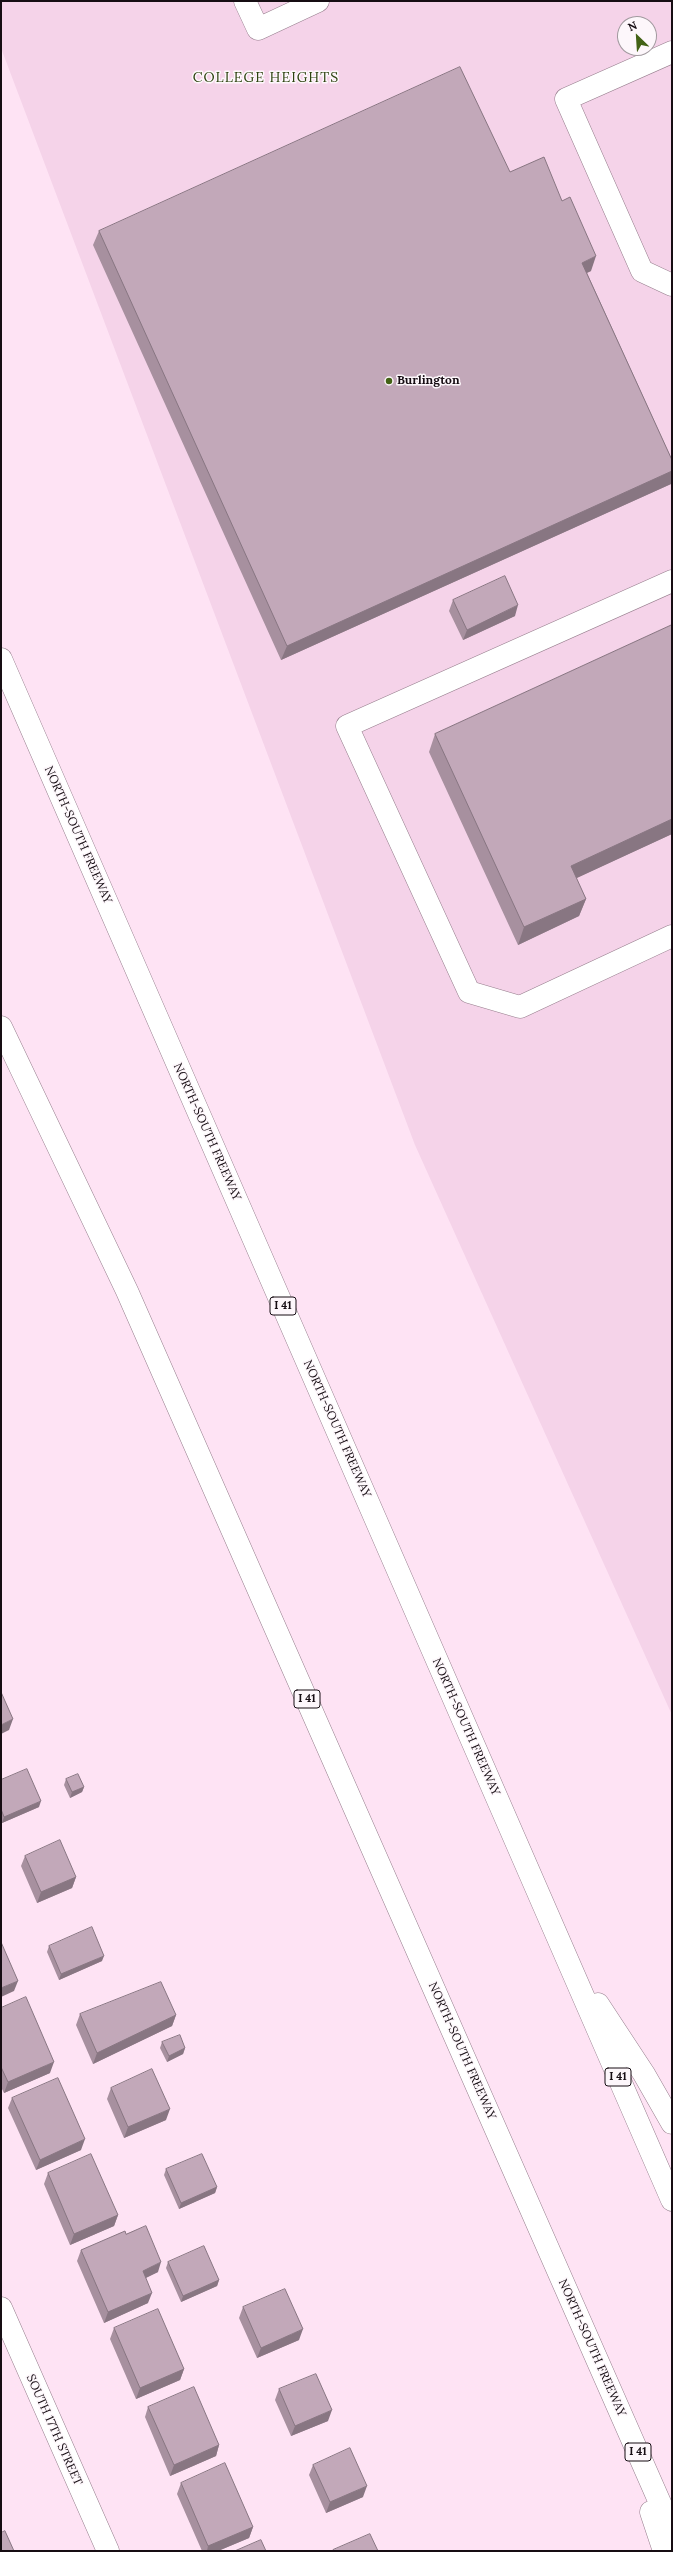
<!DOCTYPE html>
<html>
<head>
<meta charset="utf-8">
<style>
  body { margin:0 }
  #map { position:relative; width:673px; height:2552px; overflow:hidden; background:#fee3f4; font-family:Lora,serif }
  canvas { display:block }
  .frame { position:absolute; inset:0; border:2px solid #160d13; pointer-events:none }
  .north { position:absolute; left:617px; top:16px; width:40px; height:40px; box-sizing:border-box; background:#fdf7fb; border:1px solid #a1999e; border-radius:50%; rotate:335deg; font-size:11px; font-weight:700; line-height:16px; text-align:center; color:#160d13 }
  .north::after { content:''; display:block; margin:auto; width:14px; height:18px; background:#436216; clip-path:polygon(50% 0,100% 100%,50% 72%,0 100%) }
</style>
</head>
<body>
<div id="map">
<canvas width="673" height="2552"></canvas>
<div class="frame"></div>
<div class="north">N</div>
</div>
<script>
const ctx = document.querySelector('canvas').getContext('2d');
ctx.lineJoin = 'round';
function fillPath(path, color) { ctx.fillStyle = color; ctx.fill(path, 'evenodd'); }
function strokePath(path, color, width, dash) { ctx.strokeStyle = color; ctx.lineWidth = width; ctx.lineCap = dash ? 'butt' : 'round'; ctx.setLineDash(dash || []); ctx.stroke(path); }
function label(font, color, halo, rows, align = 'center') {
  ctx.font = font + ' Lora,serif'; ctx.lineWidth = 3; ctx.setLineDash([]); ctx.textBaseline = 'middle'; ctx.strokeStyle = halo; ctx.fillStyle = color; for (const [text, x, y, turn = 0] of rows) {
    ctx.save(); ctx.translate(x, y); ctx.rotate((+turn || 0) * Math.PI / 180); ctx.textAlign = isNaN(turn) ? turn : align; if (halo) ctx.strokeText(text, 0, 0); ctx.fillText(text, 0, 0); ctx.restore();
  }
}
fillPath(new Path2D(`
  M1,1H672V1715L415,1145L1,48ZM625,24H649V48H625Z`), '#f5d3e9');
const lane = new Path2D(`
  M245,1L258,29L318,1
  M672,52L566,99L642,271L672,285
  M672,581L347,726L469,992L520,1007L672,936`);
const street = new Path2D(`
  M1,2308L108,2551`);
const highway = new Path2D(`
  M1,659L672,2200
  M1,1027L127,1291L672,2530
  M598,2004L644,2074L672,2123
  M651,2512L664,2551`);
strokePath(lane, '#967e8d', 23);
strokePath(street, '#967e8d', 23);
strokePath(highway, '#967e8d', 23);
strokePath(lane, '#fff', 22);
strokePath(street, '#fff', 22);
strokePath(highway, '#fff', 22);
fillPath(new Path2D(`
  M510,172L562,201L591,271L587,273L672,460V481L671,484L281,660L93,245L99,231Z
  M453,600L515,616L463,640L449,611Z
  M672,625V834L576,878L586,899L579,916L518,945L429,752L435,734Z
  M66,1779L84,1787L82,1792L70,1798L64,1785Z
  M1,1780L39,1807L2,1823L1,1820Z
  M25,1856L76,1877L72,1888L37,1903L21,1866Z
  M49,1946L102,1961L59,1980L47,1952Z
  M1,2008L50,2073L4,2093L1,2087Z
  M80,2014L176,2015L172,2026L93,2064L76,2025Z
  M162,2042L185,2048L183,2054L167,2062L160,2048Z
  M111,2088L166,2120L124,2138L107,2099Z
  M12,2098L81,2150L36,2170L8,2108Z
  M166,2169L217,2187L215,2193L179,2209L164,2175Z
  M48,2173L118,2215L114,2226L70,2245L44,2184Z
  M126,2234L158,2272L146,2278L148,2303L104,2323L77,2261L81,2250Z
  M168,2262L219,2280L217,2286L181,2302L166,2268Z
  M243,2307L299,2340L257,2358L239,2318Z
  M114,2328L184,2369L180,2380L136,2399L110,2339Z
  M279,2389L328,2421L291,2436L275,2400Z
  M148,2407L219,2445L216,2456L170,2476L145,2417Z
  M313,2465L363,2497L326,2513L309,2475Z
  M181,2483L253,2527L249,2538L218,2551H202L177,2494Z`), '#a7909f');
fillPath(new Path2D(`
  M596,256L591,271L577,277L582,263Z
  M672,471V481L671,484L281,660L287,646Z
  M518,605L515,616L463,640L467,630Z
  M672,819V834L564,884L571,866Z
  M586,899L579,916L518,945L524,927Z
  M13,1719L9,1730L1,1734V1725Z
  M84,1787L82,1792L70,1798L72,1792Z
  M41,1801L39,1807L2,1823L4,1817Z
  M76,1877L72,1888L37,1903L41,1892Z
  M104,1956L102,1961L59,1980L61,1974Z
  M18,1981L14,1991L1,1997V1988Z
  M176,2015L172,2026L93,2064L97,2053Z
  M185,2048L183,2054L167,2062L169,2056Z
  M54,2062L50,2073L4,2093L8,2082Z
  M170,2109L166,2120L124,2138L128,2127Z
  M85,2139L81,2150L36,2170L40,2160Z
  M217,2187L215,2193L179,2209L181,2203Z
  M118,2215L114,2226L70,2245L74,2234Z
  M161,2262L158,2272L139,2281L143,2271Z
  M219,2280L217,2286L181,2302L183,2296Z
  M152,2293L148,2303L104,2323L108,2312Z
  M303,2329L299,2340L257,2358L261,2348Z
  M184,2369L180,2380L136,2399L140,2388Z
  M332,2410L328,2421L291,2436L295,2426Z
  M219,2445L216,2456L170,2476L174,2465Z
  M367,2486L363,2497L326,2513L330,2502Z
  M253,2527L249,2538L218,2551H207L208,2546Z`), '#887682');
const building = new Path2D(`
  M460,67L510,172L544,157L562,201L570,197L596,256L582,263L672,460V471L287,646L99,231Z
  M505,576L518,605L467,630L453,600Z
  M672,625V819L571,866L586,899L524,927L435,734Z
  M1,1692L13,1719L1,1725Z
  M27,1769L41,1801L4,1817L1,1809V1780Z
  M78,1774L84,1787L72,1792L66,1779Z
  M60,1840L76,1877L41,1892L25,1856Z
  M92,1927L104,1956L61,1974L49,1946Z
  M1,1942L18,1981L1,1988Z
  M161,1982L176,2015L97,2053L80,2014Z
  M26,1997L54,2062L8,2082L1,2067V2008Z
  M180,2035L185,2048L169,2056L162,2042Z
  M152,2069L170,2109L128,2127L111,2088Z
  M58,2078L85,2139L40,2160L12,2098Z
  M91,2154L118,2215L74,2234L48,2173Z
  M202,2154L217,2187L181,2203L166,2169Z
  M146,2226L161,2262L143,2271L152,2293L108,2312L81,2250L125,2231L126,2234Z
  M204,2246L219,2280L183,2296L168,2262Z
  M285,2289L303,2329L261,2348L243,2307Z
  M158,2309L184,2369L140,2388L114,2328Z
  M316,2374L332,2410L295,2426L279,2389Z
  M194,2387L219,2445L174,2465L148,2407Z
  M350,2448L367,2486L330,2502L313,2465Z
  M225,2463L253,2527L208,2546L181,2483Z
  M5,2531L14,2551H1V2533Z
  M370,2534L378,2551H333V2550Z
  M261,2540L266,2551H235Z`);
fillPath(building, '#c2a8b9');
strokePath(building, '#887682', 1);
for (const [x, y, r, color] of [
  [389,381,4,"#436216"]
]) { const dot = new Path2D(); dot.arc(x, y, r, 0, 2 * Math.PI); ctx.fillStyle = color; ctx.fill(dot); strokePath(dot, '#fdf7fb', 1.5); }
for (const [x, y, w] of [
  [283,1306,26],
  [307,1699,26],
  [618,2077,26],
  [638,2452,26]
]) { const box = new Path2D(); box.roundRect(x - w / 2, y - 9, w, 18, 3); ctx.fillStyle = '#fdf7fb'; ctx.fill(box); strokePath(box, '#160d13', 1); }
label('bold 11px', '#160d13', null, [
  ["I 41",283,1306],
  ["I 41",307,1699],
  ["I 41",618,2077],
  ["I 41",638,2452]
]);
label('bold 12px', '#160d13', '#fdf7fb', [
  ["Burlington",397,381]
], 'left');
label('12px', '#160d13', '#fdf7fb', [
  ["NORTH-SOUTH FREEWAY",78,835,66],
  ["NORTH-SOUTH FREEWAY",207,1132,66],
  ["NORTH-SOUTH FREEWAY",337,1429,66],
  ["NORTH-SOUTH FREEWAY",466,1727,66],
  ["NORTH-SOUTH FREEWAY",462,2051,66],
  ["NORTH-SOUTH FREEWAY",592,2348,66],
  ["SOUTH 17TH STREET",54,2430,66]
]);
ctx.letterSpacing = '1px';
label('14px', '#2d420f', '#fdf7fb', [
  ["COLLEGE HEIGHTS",266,78]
]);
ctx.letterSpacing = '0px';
</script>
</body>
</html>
